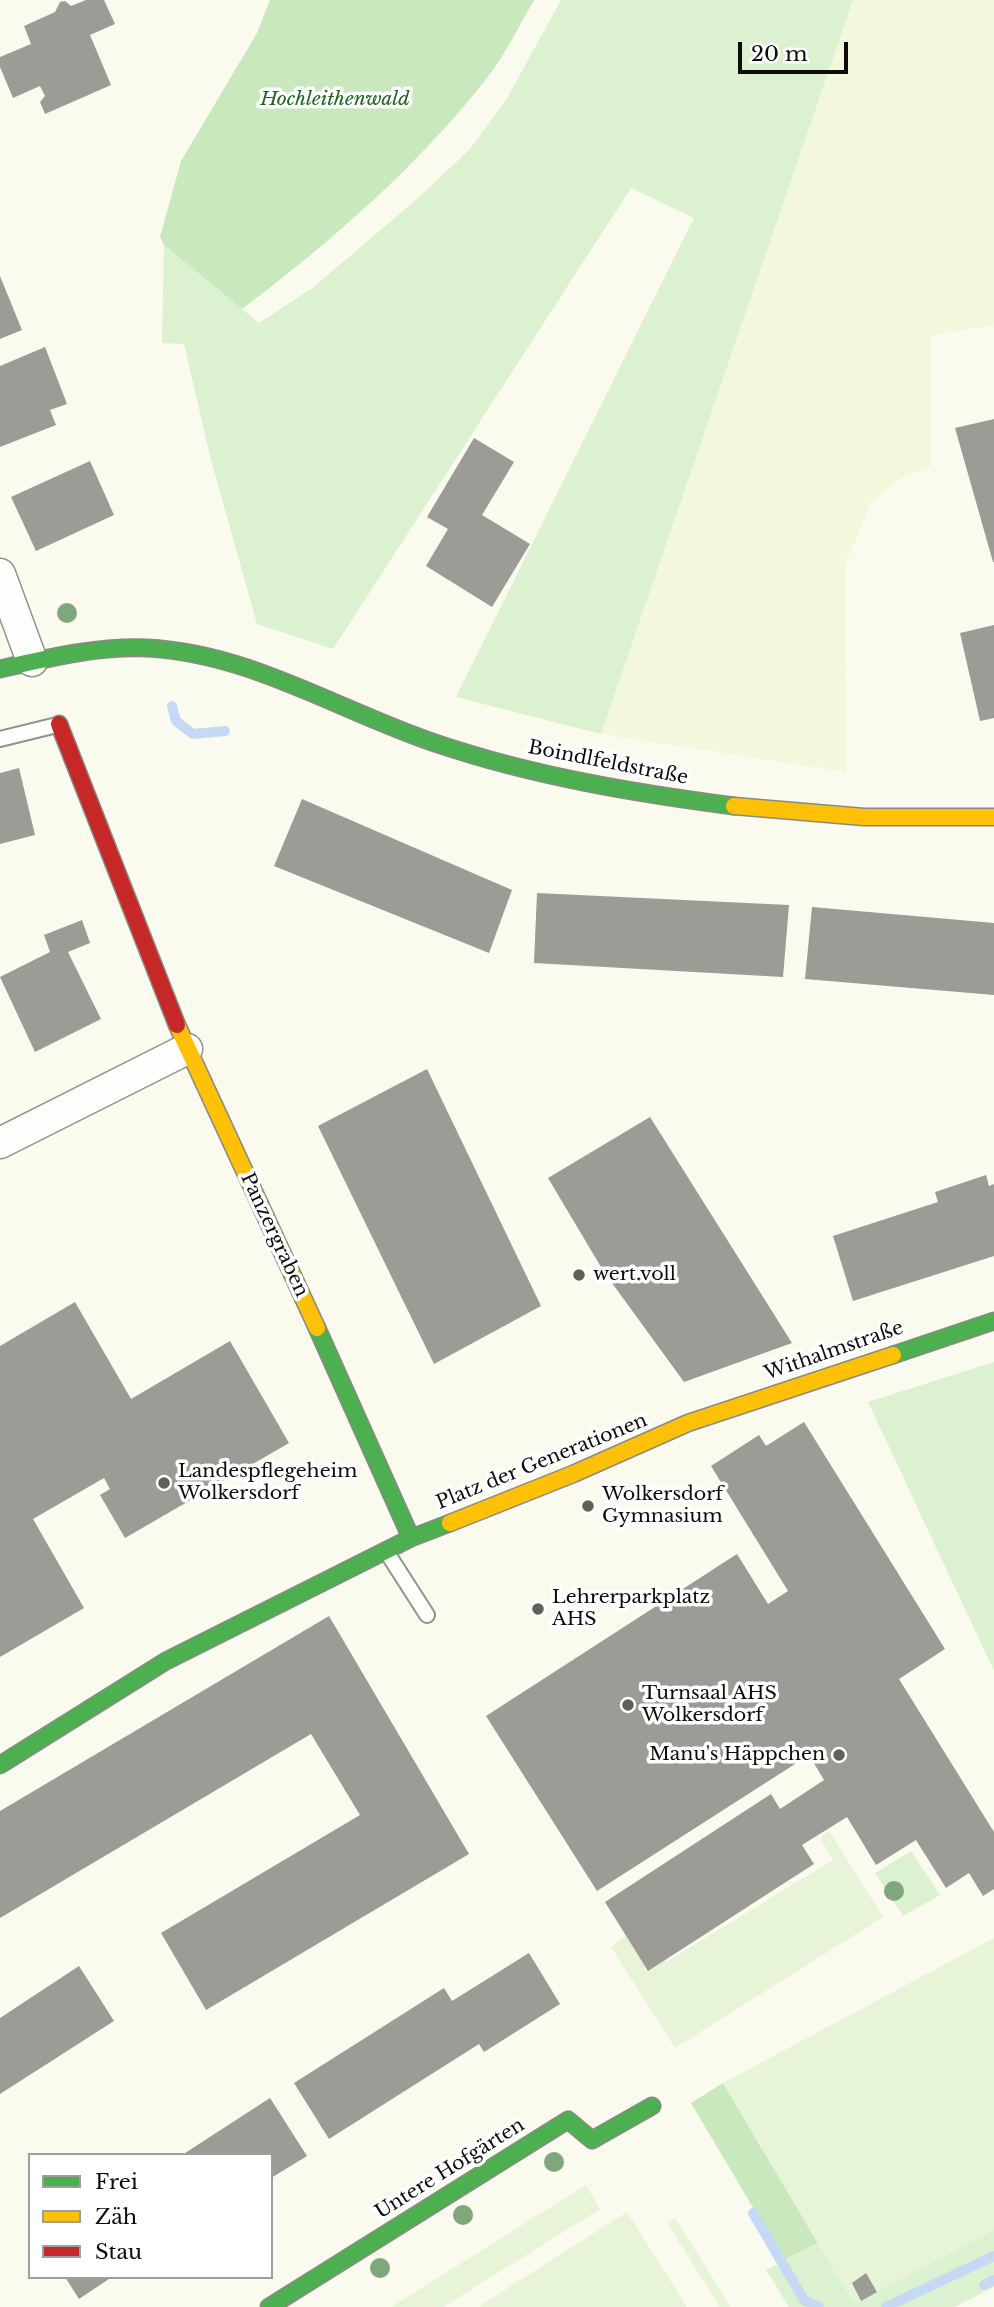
<!DOCTYPE html>
<html>
<head>
<meta charset="utf-8">
<style>
  body { margin:0 }
  #map { position:relative; width:994px; height:2307px; overflow:hidden; background:#fafaef; font-family:"Libre Baskerville",serif }
  canvas { display:block }
  .legend { position:absolute; left:28px; top:2153px; width:245px; height:126px; box-sizing:border-box; background:#fff; border:2px solid #9e9e9e; margin:0; padding:9px 12px; list-style:none; font-size:21px; color:#0c0c0c }
  .legend li { display:flex; align-items:center; gap:14px; height:35px }
  .legend b { width:35px; border:2px solid #9e9e9e }
  .scale { position:absolute; left:738px; top:42px; width:110px; height:32px; box-sizing:border-box; border:4px solid #0c0c0c; border-top:0; padding-left:9px; font-size:21px; line-height:24px; white-space:nowrap; color:#0c0c0c; -webkit-text-stroke:5px #fff; paint-order:stroke }
</style>
</head>
<body>
<div id="map">
<canvas width="994" height="2307"></canvas>
<ul class="legend">
<li><b style="height:9px;background:#4caf50"></b>Frei</li>
<li><b style="height:9px;background:#ffc107"></b>Zäh</li>
<li><b style="height:9px;background:#c62828"></b>Stau</li>
</ul>
<div class="scale">20 m</div>
</div>
<script>
const ctx = document.querySelector('canvas').getContext('2d');
ctx.lineJoin = 'round';
function fillPath(path, color) { ctx.fillStyle = color; ctx.fill(path, 'evenodd'); }
function strokePath(path, color, width, dash) { ctx.strokeStyle = color; ctx.lineWidth = width; ctx.lineCap = dash ? 'butt' : 'round'; ctx.setLineDash(dash || []); ctx.stroke(path); }
function label(font, color, halo, rows, align = 'center') {
  ctx.font = font + ' "Libre Baskerville",serif'; ctx.lineWidth = 7; ctx.setLineDash([]); ctx.textBaseline = 'middle'; ctx.strokeStyle = halo; ctx.fillStyle = color; for (const [text, x, y, turn = 0] of rows) {
    ctx.save(); ctx.translate(x, y); ctx.rotate((+turn || 0) * Math.PI / 180); ctx.textAlign = isNaN(turn) ? turn : align; if (halo) ctx.strokeText(text, 0, 0); ctx.fillText(text, 0, 0); ctx.restore();
  }
}
fillPath(new Path2D(`
  M853,0H994V325L931,335V466L901,478L871,503L845,565L846,772L601,734Z`), '#f3f7db');
fillPath(new Path2D(`
  M561,0H853L601,734L456,697L694,218L631,188L333,649L257,624L211,460L184,344L162,343L164,245L259,323L311,289L416,200L470,149L506,100Z
  M994,1362V1671L868,1402Z
  M911,1851L940,1895L903,1916L875,1873Z
  M994,2230V2287L955,2307H789L766,2270L818,2243L854,2303Z`), '#dcf1cf');
fillPath(new Path2D(`
  M270,0H534C519,26 505,55 487,78C417,167 332,241 242,309L164,245L160,237L181,161L257,33Z
  M723,2083L818,2243L784,2260L691,2103Z`), '#cae8bd');
fillPath(new Path2D(`
  M829,1831L883,1917L675,2048L611,1947L642,1924L666,1962L833,1860L820,1838Z
  M994,1938V2230L854,2304L723,2083Z
  M586,2185L600,2209L443,2307H391Z
  M627,2212L687,2307H478Z
  M675,2218L731,2307H720L667,2223Z`), '#e7f4d8');
strokePath(new Path2D(`
  M172,706L176,721L193,734L225,731
  M753,2213L804,2300L819,2307
  M984,2285L994,2280
  M886,2307L994,2256`), '#c6d9f4', 10);
fillPath(new Path2D(`
  M86,0H104L115,24L90,35L111,85L45,114L40,102L45,96L40,86L13,98L0,67V57L31,44L24,26L55,12L60,2L65,1L71,6Z
  M0,276L22,330L0,339Z
  M45,347L67,404L50,410L56,425L0,447V366Z
  M994,419V562H993L955,428Z
  M474,438L514,462L482,515L530,544L492,607L426,566L448,529L427,517Z
  M90,461L114,515L36,551L11,497Z
  M994,625V718L980,721L960,633Z
  M19,768L35,835L0,844V773Z
  M302,799L512,890L489,953L274,866Z
  M537,893L789,905L783,977L534,963Z
  M812,907L994,923V995L805,979Z
  M82,920L90,943L68,952L101,1019L35,1052L0,977L50,952L44,935Z
  M427,1069L541,1306L434,1364L318,1126Z
  M650,1117L792,1343L684,1382L604,1272L548,1178Z
  M986,1175L989,1186L994,1184V1256L853,1301L833,1236L938,1202L935,1192Z
  M75,1302L131,1399L230,1341L289,1443L125,1538L100,1495L110,1489L104,1478L33,1519L84,1608L0,1657V1346Z
  M804,1422L945,1649L899,1679L994,1832V1889L983,1896L969,1873L946,1888L916,1840L876,1865L847,1817L802,1845L814,1864L648,1971L605,1902L771,1794L780,1809L824,1780L809,1755L597,1891L486,1716L737,1554L768,1604L788,1591L711,1466L759,1435L766,1446Z
  M329,1616L469,1854L206,2010L161,1933L360,1815L311,1734L0,1918V1811Z
  M529,1953L560,2004L484,2052L479,2044L329,2139L294,2083L444,1988L452,2001Z
  M79,1966L114,2021L0,2094V2018Z
  M270,2098L307,2156L271,2178V2155H182Z
  M866,2273L877,2292L861,2301L852,2283Z
  M65,2277H112L79,2299Z`), '#9c9b95');
const lane = new Path2D(`
  M0,739L57,725
  M386,1551L427,1615`);
const street = new Path2D(`
  M0,574L32,661
  M0,1143L187,1049`);
const fast = new Path2D(`
  M0,669C48,658 97,646 147,648C251,653 341,712 438,744C533,776 634,793 734,806
  M317,1328L411,1538
  M893,1355L994,1321
  M0,1765L166,1661L411,1538L450,1523
  M269,2307L568,2120L592,2140L652,2106`);
const slow = new Path2D(`
  M734,806L864,817H994
  M177,1025L317,1328
  M450,1523L573,1474L688,1423L893,1355`);
const jam = new Path2D(`
  M59,724L177,1025`);
strokePath(lane, '#93938e', 18);
strokePath(street, '#93938e', 33);
strokePath(fast, '#8a8a85', 19);
strokePath(slow, '#8a8a85', 19);
strokePath(jam, '#8a8a85', 19);
strokePath(lane, '#fefefd', 14);
strokePath(street, '#fefefd', 30);
strokePath(fast, '#4caf50', 16);
strokePath(slow, '#ffc107', 16);
strokePath(jam, '#c62828', 16);
ctx.fillStyle = '#80a77c';
for (const [x, y] of [
  [67,613],
  [894,1891],
  [554,2162],
  [463,2215],
  [380,2268]
]) { ctx.beginPath(); ctx.arc(x, y, 10, 0, 2 * Math.PI); ctx.fill(); }
for (const [x, y, r, color] of [
  [579,1275,7,"#5f5f5b"],
  [164,1483,7,"#5f5f5b"],
  [588,1506,7,"#5f5f5b"],
  [538,1609,7,"#5f5f5b"],
  [628,1705,7,"#5f5f5b"],
  [839,1755,7,"#5f5f5b"]
]) { const dot = new Path2D(); dot.arc(x, y, r, 0, 2 * Math.PI); ctx.fillStyle = color; ctx.fill(dot); strokePath(dot, '#fff', 2.5); }
label('italic 19px', '#1c631d', '#fff', [
  ["Hochleithenwald",335,100]
]);
label('19px', '#0c0c0c', '#fff', [
  ["Boindlfeldstraße",608,763,11],
  ["Panzergraben",274,1235,65],
  ["Withalmstraße",834,1351,-19],
  ["Platz der Generationen",542,1462,-22],
  ["Untere Hofgärten",450,2169,-32]
]);
label('19px', '#0c0c0c', '#fff', [
  ["wert.voll",593,1275],
  ["Landespflegeheim",178,1472],
  ["Wolkersdorf",178,1494],
  ["Wolkersdorf",602,1495],
  ["Gymnasium",602,1517],
  ["Lehrerparkplatz",552,1598],
  ["AHS",552,1620],
  ["Turnsaal AHS",642,1694],
  ["Wolkersdorf",642,1716],
  ["Manu's Häppchen",825,1755,"right"]
], 'left');
</script>
</body>
</html>
